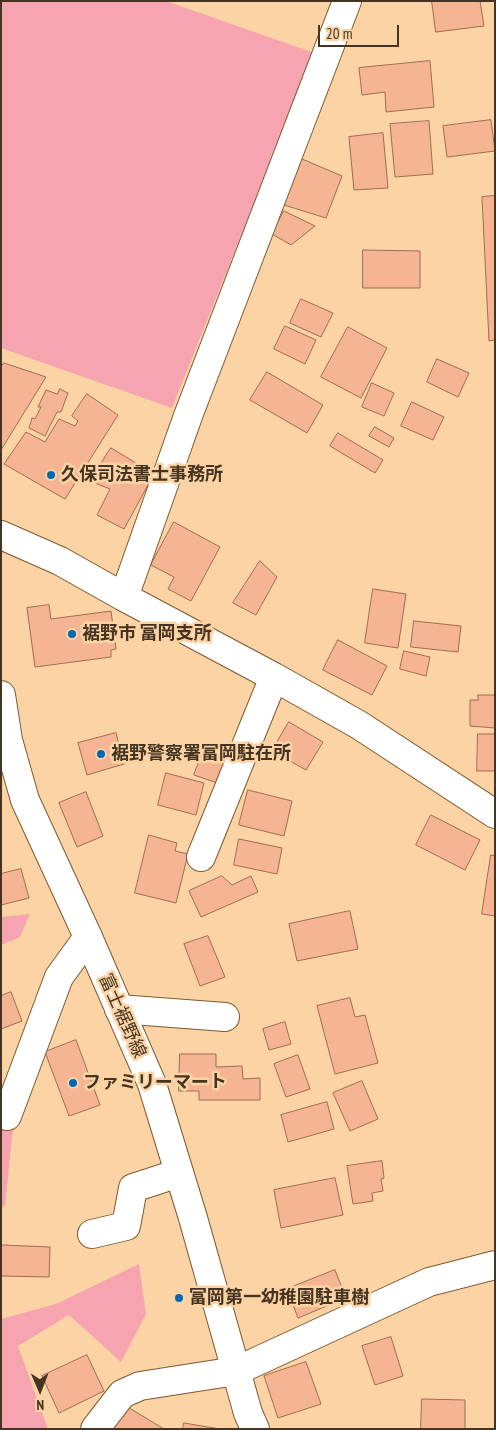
<!DOCTYPE html>
<html>
<head>
<meta charset="utf-8">
<style>
  body { margin:0 }
  #map { position:relative; width:496px; height:1430px; overflow:hidden; background:#fcd3a4; font-family:"PT Sans Narrow",sans-serif }
  canvas { display:block }
  .frame { position:absolute; inset:0; border:2px solid #443421; pointer-events:none }
  .north { position:absolute; left:15px; top:1365px; width:50px; height:50px; -webkit-text-stroke:4px #fcd3a4; paint-order:stroke; rotate:179deg; font-size:14px; font-weight:700; line-height:20px; text-align:center; color:#443421 }
  .north::after { content:''; display:block; margin:auto; width:18px; height:22px; background:#443421; clip-path:polygon(50% 0,100% 100%,50% 72%,0 100%) }
  .scale { position:absolute; left:318px; top:25px; width:81px; height:22px; box-sizing:border-box; border:2px solid #443421; border-top:0; padding-left:6px; font-size:15px; line-height:18px; white-space:nowrap; color:#443421; -webkit-text-stroke:4px #fcd3a4; paint-order:stroke }
</style>
</head>
<body>
<div id="map">
<canvas width="496" height="1430"></canvas>
<div class="frame"></div>
<div class="north">N</div>
<div class="scale">20 m</div>
</div>
<script>
const ctx = document.querySelector('canvas').getContext('2d');
ctx.lineJoin = 'round';
function fillPath(path, color) { ctx.fillStyle = color; ctx.fill(path, 'evenodd'); }
function strokePath(path, color, width, dash) { ctx.strokeStyle = color; ctx.lineWidth = width; ctx.lineCap = dash ? 'butt' : 'round'; ctx.setLineDash(dash || []); ctx.stroke(path); }
function label(font, color, halo, rows, align = 'center') {
  ctx.font = font + ' "PT Sans Narrow","Noto Sans JP",sans-serif'; ctx.lineWidth = 5; ctx.setLineDash([]); ctx.textBaseline = 'middle'; ctx.strokeStyle = halo; ctx.fillStyle = color; for (const [text, x, y, turn = 0] of rows) {
    ctx.save(); ctx.translate(x, y); ctx.rotate((+turn || 0) * Math.PI / 180); ctx.textAlign = isNaN(turn) ? turn : align; if (halo) ctx.strokeText(text, 0, 0); ctx.fillText(text, 0, 0); ctx.restore();
  }
}
fillPath(new Path2D(`
  M1,1H166L314,53L172,408L1,348Z
  M30,914L20,937L1,945V917Z
  M1,1126L13,1129L5,1206L1,1208Z
  M139,1264L146,1314L121,1362L69,1315L18,1346L48,1429H1V1319L56,1304Z`), '#f6a4b0');
const building = new Path2D(`
  M432,1H480L484,26L436,32Z
  M430,61L434,107L386,112L385,92L362,95L359,68Z
  M491,120L495,151L447,157L443,126Z
  M429,121L433,174L395,177L390,124Z
  M383,133L388,188L354,190L349,137Z
  M302,159L342,176L326,218L284,205Z
  M495,196V340L489,341L482,197Z
  M284,211L315,226L291,245L272,234Z
  M363,250L420,251V288H363Z
  M301,299L333,313L321,337L290,323Z
  M285,326L316,340L305,364L274,349Z
  M348,327L387,348L361,398L321,377Z
  M437,359L469,373L458,397L427,382Z
  M4,363L46,377L1,450V367Z
  M267,372L323,405L307,433L250,400Z
  M372,383L394,393L384,416L362,407Z
  M60,389L68,393L61,412H57L45,436L29,428L32,418L35,419L41,407H38L46,390L57,394Z
  M87,394L118,415L65,499L4,464L26,432L45,442L59,419L75,426L78,421L72,416Z
  M412,402L444,417L433,440L401,426Z
  M375,427L394,438L389,447L369,436Z
  M338,433L383,460L375,473L330,446Z
  M111,448L154,474L124,529L97,515L110,489L90,481Z
  M174,522L220,547L191,601L168,589L174,577L151,565Z
  M260,561L277,577L256,615L233,603Z
  M373,589L406,594L398,648L365,643Z
  M49,605L51,619L111,611L116,649L111,650V657L35,667L27,608Z
  M414,621L461,626L458,652L411,647Z
  M338,640L387,666L372,695L323,670Z
  M404,651L430,657L426,676L400,669Z
  M478,695H495V728L470,726V700H478Z
  M289,722L323,742L306,770L272,751Z
  M116,733L124,764L87,775L78,743Z
  M478,734H495V771H477Z
  M204,749L232,759L223,785L194,775Z
  M166,773L204,783L196,815L158,805Z
  M248,790L292,801L284,836L239,825Z
  M86,792L103,836L77,847L59,803Z
  M431,815L480,840L465,870L416,845Z
  M149,835L177,843L175,851L188,854L176,903L135,893Z
  M239,839L282,848L277,874L234,865Z
  M491,855L495,856V916L482,914Z
  M21,869L29,898L1,905V874Z
  M222,876L232,885L251,876L258,892L201,917L189,891Z
  M350,911L358,949L297,961L289,924Z
  M208,936L225,977L200,986L184,944Z
  M11,992L22,1021L1,1029V996Z
  M350,998L355,1017L365,1015L378,1063L335,1074L317,1006Z
  M285,1022L291,1044L269,1050L263,1029Z
  M76,1040L100,1105L69,1116L45,1052Z
  M180,1054H216V1067L242,1066L243,1079L260,1078V1100H199V1091H179Z
  M298,1055L310,1089L286,1097L274,1064Z
  M362,1081L378,1119L350,1131L333,1093Z
  M327,1102L334,1129L288,1142L281,1115Z
  M382,1161L384,1178L381,1179L383,1191L372,1193L373,1201L353,1204L347,1166Z
  M335,1178L343,1215L281,1228L274,1190Z
  M1,1245L50,1247L49,1277L1,1276Z
  M335,1270L346,1298L298,1318L287,1289Z
  M391,1337L403,1376L375,1385L362,1346Z
  M87,1355L104,1391L59,1413L42,1376Z
  M306,1362L321,1404L278,1418L264,1376Z
  M422,1399L465,1400V1429H421Z
  M126,1406L164,1429H113Z
  M184,1423L220,1429H183Z`);
fillPath(building, '#f6b592');
strokePath(building, '#9e6c50', 1);
const minor = new Path2D(`
  M1,535L60,561L124,597L274,677L359,725L495,814
  M124,597L188,416L347,1
  M201,857L274,677
  M119,1009L225,1017
  M7,1116L59,977L88,937
  M92,1234L126,1226L133,1188L179,1173
  M95,1429L122,1394L140,1386L236,1371L429,1282L495,1265`);
const major = new Path2D(`
  M1,695L8,740L25,800L88,937L152,1084L193,1218L248,1413L255,1429`);
strokePath(minor, '#7d592e', 30);
strokePath(major, '#7d592e', 30);
strokePath(minor, '#fff', 28);
strokePath(major, '#fff', 28);
for (const [x, y, r, color] of [
  [51,475,5,"#0069b5"],
  [72,634,5,"#0069b5"],
  [101,754,5,"#0069b5"],
  [73,1083,5,"#0069b5"],
  [179,1298,5,"#0069b5"]
]) { const dot = new Path2D(); dot.arc(x, y, r, 0, 2 * Math.PI); ctx.fillStyle = color; ctx.fill(dot); strokePath(dot, '#fcd3a4', 2); }
label('bold 18px', '#443421', '#fcd3a4', [
  ["久保司法書士事務所",61,475],
  ["裾野市 富岡支所",82,634],
  ["裾野警察署富岡駐在所",111,754],
  ["ファミリーマート",83,1083],
  ["富岡第一幼稚園駐車樹",189,1298]
], 'left');
label('18px', '#443421', '#fcd3a4', [
  ["富士裾野線",122,1016,66]
]);
</script>
</body>
</html>
